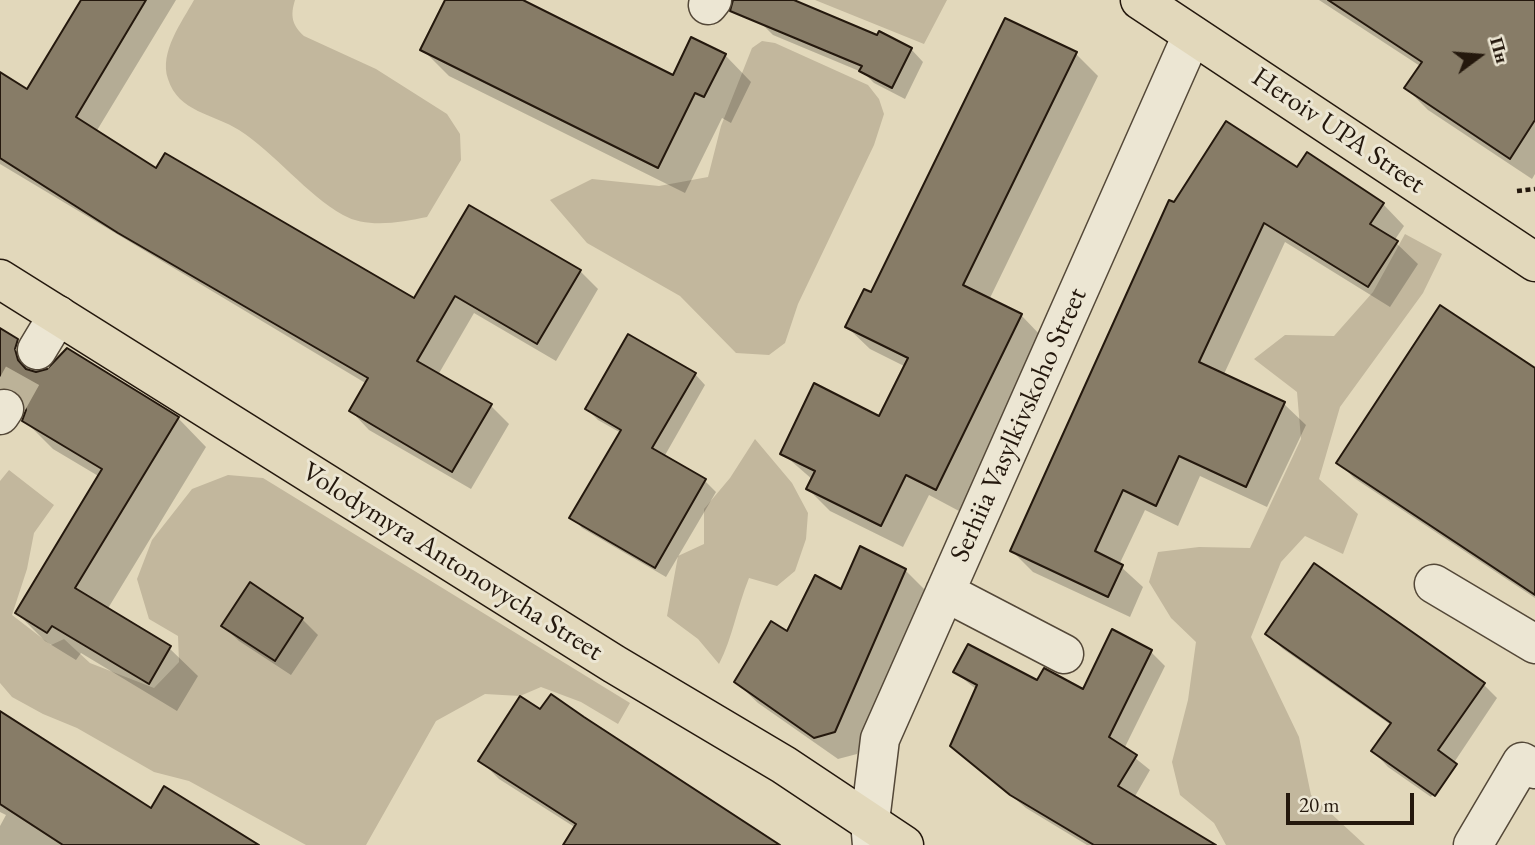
<!DOCTYPE html>
<html>
<head>
<meta charset="utf-8">
<style>
  body { margin:0 }
  #map { position:relative; width:1535px; height:845px; overflow:hidden; background:#e2d8bb; font-family:"EB Garamond",serif }
  canvas { display:block }
  .north { position:absolute; left:1444px; top:21px; width:70px; height:70px; -webkit-text-stroke:5px #ece6d3; paint-order:stroke; rotate:74deg; font-size:19px; font-weight:700; line-height:28px; text-align:center; color:#24180d }
  .north::after { content:''; display:block; margin:auto; width:24px; height:32px; background:#24180d; clip-path:polygon(50% 0,100% 100%,50% 72%,0 100%) }
  .scale { position:absolute; left:1286px; top:793px; width:128px; height:32px; box-sizing:border-box; border:4px solid #24180d; border-top:0; padding-left:9px; font-size:21px; line-height:24px; white-space:nowrap; color:#24180d; -webkit-text-stroke:5px #ece6d3; paint-order:stroke }
</style>
</head>
<body>
<div id="map">
<canvas width="1535" height="845"></canvas>
<div class="north">Пн</div>
<div class="scale">20 m</div>
</div>
<script>
const ctx = document.querySelector('canvas').getContext('2d');
ctx.lineJoin = 'round';
function fillPath(path, color) { ctx.fillStyle = color; ctx.fill(path, 'evenodd'); }
function strokePath(path, color, width, dash) { ctx.strokeStyle = color; ctx.lineWidth = width; ctx.lineCap = dash ? 'butt' : 'round'; ctx.setLineDash(dash || []); ctx.stroke(path); }
function label(font, color, halo, rows, align = 'center') {
  ctx.font = font + ' "EB Garamond",serif'; ctx.lineWidth = 6; ctx.setLineDash([]); ctx.textBaseline = 'middle'; ctx.strokeStyle = halo; ctx.fillStyle = color; for (const [text, x, y, turn = 0] of rows) {
    ctx.save(); ctx.translate(x, y); ctx.rotate((+turn || 0) * Math.PI / 180); ctx.textAlign = isNaN(turn) ? turn : align; if (halo) ctx.strokeText(text, 0, 0); ctx.fillText(text, 0, 0); ctx.restore();
  }
}
fillPath(new Path2D(`
  M194,0H295C290,16 292,25 304,36L376,69L447,114L460,134L461,160L427,217C401,222 368,229 343,215C307,195 275,153 239,130C214,114 178,112 168,79C159,52 182,22 194,0Z
  M815,0H947L924,44Z
  M762,41L775,43L868,85L879,99L884,114L874,145L798,304L785,343L769,355L736,353L680,296L587,243L550,200L592,179L659,186L708,177L721,126L752,48Z
  M1405,234L1442,254L1423,293L1340,407L1319,479L1358,514L1343,554L1305,536L1281,562L1251,637L1299,737L1311,795L1365,845H1226L1214,823L1180,795L1172,762L1188,700L1196,642L1171,618L1149,582L1158,552L1199,547L1250,548L1301,439L1297,392L1254,359L1285,335L1334,336L1373,292Z
  M755,439L792,483L808,513L806,539L795,571L777,586L749,578C737,607 733,637 719,664L698,639L667,616L678,556L704,544V509L730,478Z
  M9,470L54,505L34,533L27,569L12,615L51,645L64,639L90,663L154,688L179,662L178,636L149,619L137,579L152,540L192,489L228,475L263,478L630,703L618,724L581,702L541,687L520,696L485,694L436,721L366,845H306L189,781L154,772L77,728L43,714L12,697L0,683V481Z`), '#c2b79d');
fillPath(new Path2D(`
  M83,0H176L96,132L156,171L415,301L580,271L598,289L556,361L474,313L438,375L491,406L509,424L471,489L369,430L351,411L367,384L0,164V74L28,91Z
  M447,0H519L673,77L725,55L751,82L731,123L722,118L685,193L449,76L423,50Z
  M770,0H790L911,49L923,62L905,99L874,83L864,73L773,35L761,23Z
  M1319,0H1535V174L1532,179L1428,110L1406,88L1420,66Z
  M1076,54L1098,76L989,300L1021,315L1043,338L959,511L929,495L903,547L830,511L808,489L813,480L782,453L880,418L906,367L870,349L847,327Z
  M1297,170L1383,204L1404,226L1394,241L1418,264L1390,307L1285,242L1224,374L1284,404L1306,425L1267,507L1200,476L1178,526L1145,510L1119,565L1143,587L1130,617L1033,572L1012,551L1174,204Z
  M0,330L17,340L46,369L44,376L178,418L206,447L107,610L169,648L198,676L177,711L81,653L76,660L45,641L17,613L100,477L53,449L24,420L26,414L14,425L0,417Z
  M1535,370V598L1354,478L1338,462Z
  M695,374L705,385L664,457L705,481L716,492L666,577L582,528L572,517L621,433L598,420L587,409Z
  M905,570L927,592L857,754L838,759L758,703L736,682L788,634L842,591Z
  M251,585L302,619L318,635L291,675L239,641L223,626Z
  M1267,634L1481,682L1497,698L1431,797L1388,767L1373,751L1391,725L1283,649Z
  M1150,651L1165,666L1124,749L1150,770L1134,798L1208,845H1087L1026,808L952,746L977,690L955,672L1084,692Z
  M0,713L151,810L256,845H0V826L6,815L0,812Z
  M480,760L775,845H565L576,828L499,779Z`), '#0003');
const building = new Path2D(`
  M81,0H146L76,117L156,168L165,153L414,298L469,205L581,270L537,344L455,296L417,361L492,404L452,472L349,411L368,378L118,233L0,158V72L27,89Z
  M445,0H523L673,75L691,37L726,54L704,97L695,93L658,168L420,50Z
  M733,0H794L877,35L879,31L912,48L892,88L859,71L862,66L730,11Z
  M1328,0H1535V120L1510,159L1404,88L1422,62Z
  M1005,18L1077,52L963,285L1022,314L936,490L906,475L881,526L806,489L815,471L780,454L814,383L879,416L908,358L845,327L864,289L871,292Z
  M1226,121L1297,167L1307,152L1384,203L1370,224L1398,241L1368,287L1264,223L1199,362L1285,402L1246,487L1179,456L1156,506L1123,490L1095,551L1123,565L1108,597L1010,551L1169,200L1174,202Z
  M1440,305L1535,368V595L1336,463Z
  M0,328L18,339L15,349L18,360L26,369L36,372L47,369L67,348L179,417L75,588L171,646L149,684L52,626L47,633L15,613L102,469L22,421L26,410L23,399L16,390L0,388Z
  M628,334L696,373L652,448L706,479L655,568L569,518L621,430L585,409Z
  M860,546L906,569L835,732L814,738L734,682L771,621L787,631L815,575L841,589Z
  M1314,563L1485,683L1438,750L1457,764L1435,796L1371,751L1391,723L1265,634Z
  M250,582L303,618L275,661L221,626Z
  M1112,629L1152,650L1109,737L1137,755L1118,786L1216,845H1094L1010,795L950,746L977,685L953,672L968,644L1037,680L1044,668L1083,689Z
  M551,694L584,717L780,845H563L576,824L478,761L520,696L540,709Z
  M0,711L151,808L164,786L259,845H63L0,804Z`);
fillPath(building, '#877c67');
strokePath(building, '#24180d', 2);
strokePath(new Path2D(`
  M4,409L37,350`), '#bcb298', 38, [38, 19]);
const minor = new Path2D(`
  M708,5L712,0
  M37,350L58,315
  M0,415L4,409
  M1434,584L1535,644
  M945,592L1064,654
  M872,845L870,821L880,739L1192,35
  M1473,845L1522,762L1535,769`);
const major = new Path2D(`
  M1140,0L1535,262
  M0,279L614,664L784,765L904,845`);
strokePath(minor, '#544838', 41);
strokePath(major, '#24180d', 41);
strokePath(new Path2D(`
  M1517,191L1535,189`), '#24180d', 4.5, [5, 3.5]);
strokePath(minor, '#ece6d3', 38);
strokePath(major, '#e2d8bb', 38);
label('28px', '#24180d', '#ece6d3', [
  ["Heroiv UPA Street",1338,131,34],
  ["Serhiia Vasylkivskoho Street",1019,425,-66],
  ["Volodymyra Antonovycha Street",452,562,32]
]);
</script>
</body>
</html>
